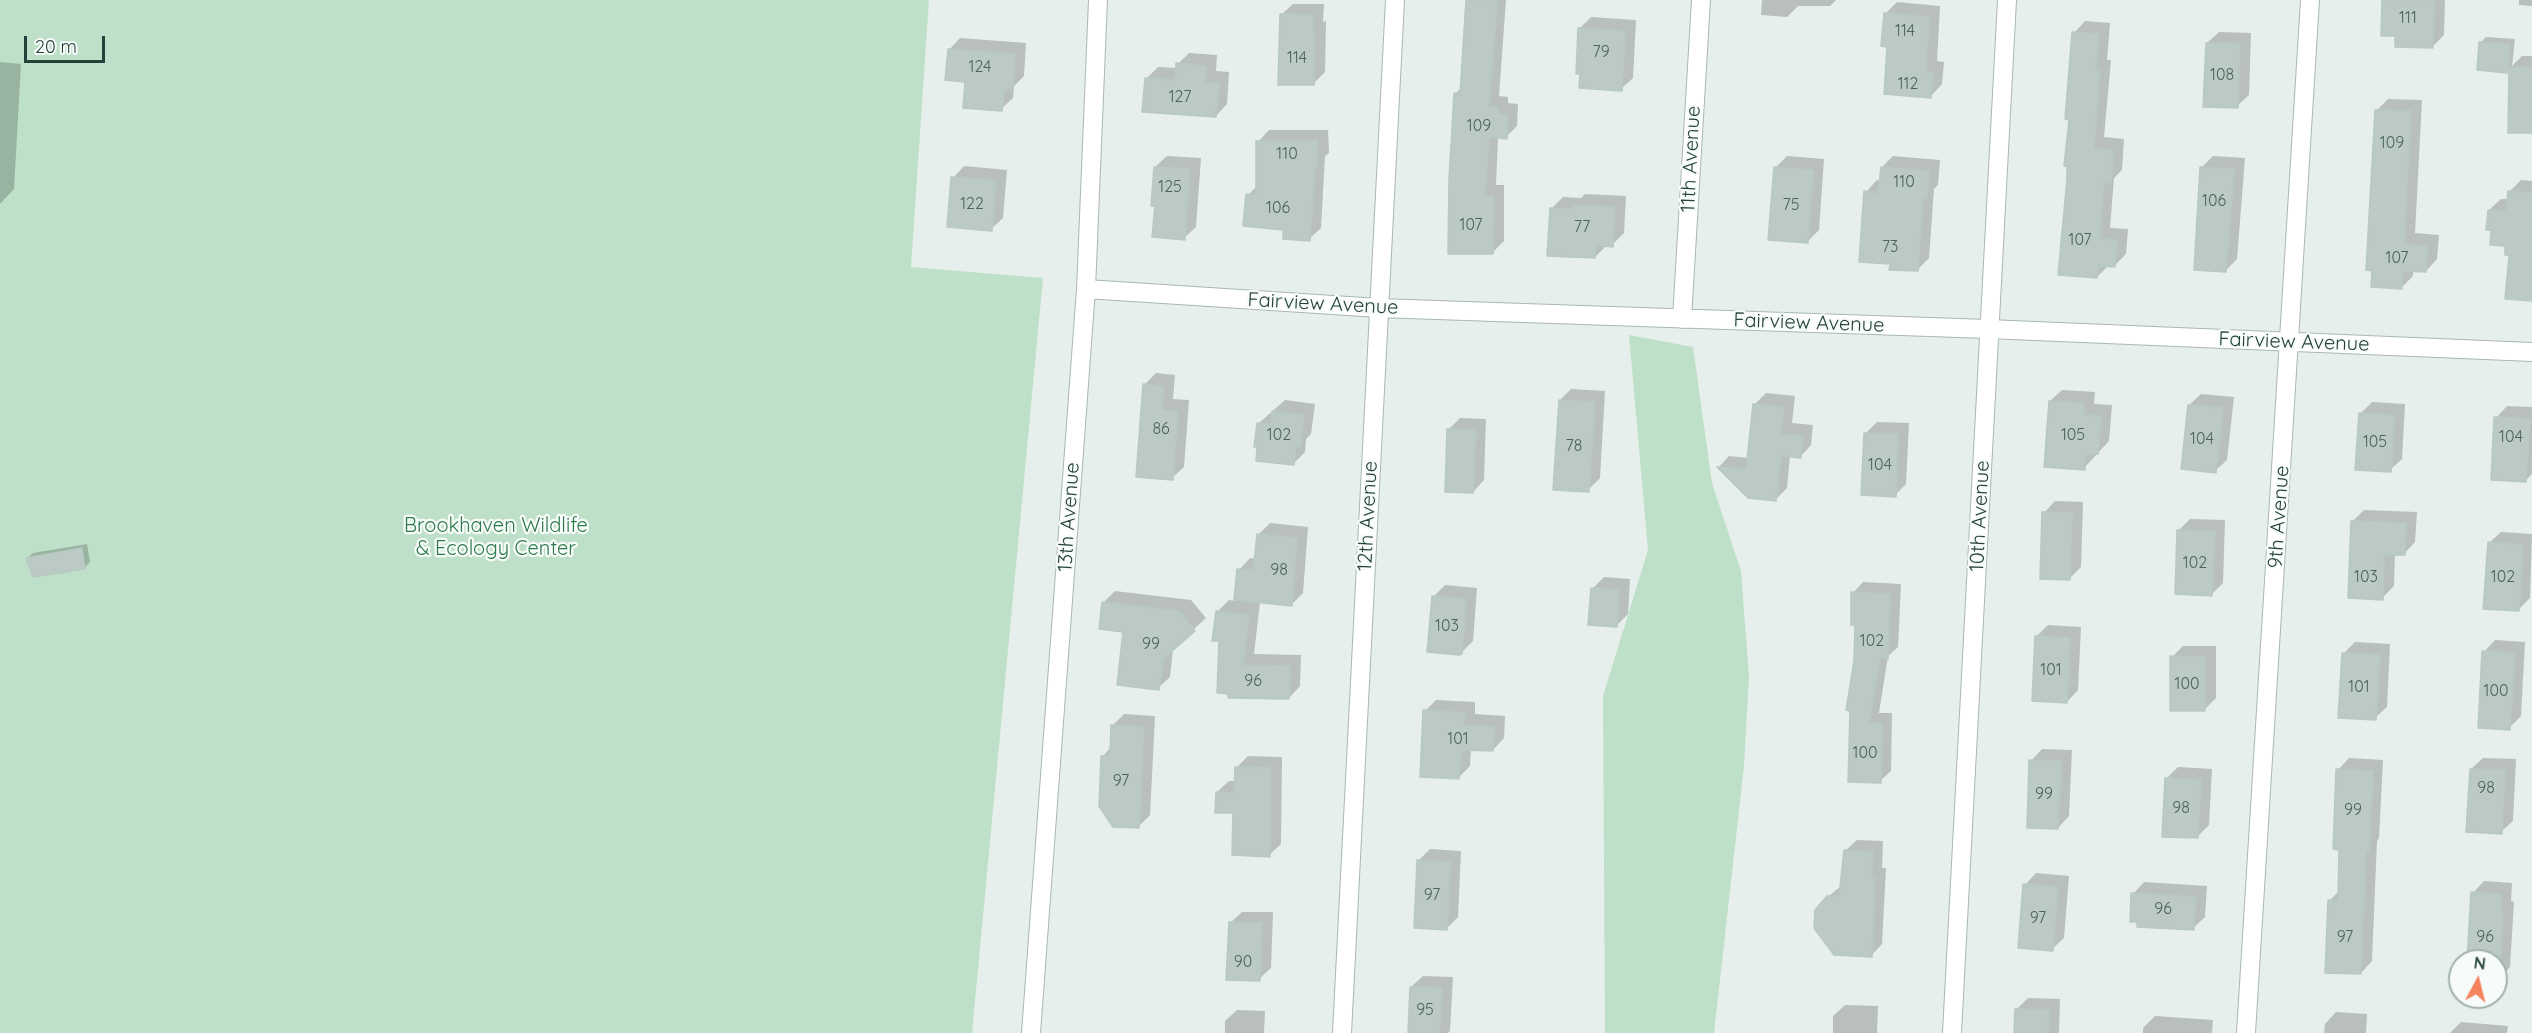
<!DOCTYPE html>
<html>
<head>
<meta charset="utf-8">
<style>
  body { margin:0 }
  #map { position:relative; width:2532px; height:1033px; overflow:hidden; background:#e6efeb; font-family:Quicksand,sans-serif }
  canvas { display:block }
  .north { position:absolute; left:2448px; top:949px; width:60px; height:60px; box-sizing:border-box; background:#f7fbf9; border:2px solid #a3b1ad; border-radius:50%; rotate:7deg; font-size:16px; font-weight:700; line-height:24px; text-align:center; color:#24423a }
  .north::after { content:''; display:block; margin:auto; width:21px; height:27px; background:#f4845f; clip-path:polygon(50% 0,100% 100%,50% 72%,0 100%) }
  .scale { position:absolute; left:24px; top:36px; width:81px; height:27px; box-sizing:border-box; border:3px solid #24423a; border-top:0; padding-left:8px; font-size:18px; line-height:21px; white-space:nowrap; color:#24423a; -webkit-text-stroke:4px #f7fbf9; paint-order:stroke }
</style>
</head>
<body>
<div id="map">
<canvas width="2532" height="1033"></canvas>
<div class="north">N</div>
<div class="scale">20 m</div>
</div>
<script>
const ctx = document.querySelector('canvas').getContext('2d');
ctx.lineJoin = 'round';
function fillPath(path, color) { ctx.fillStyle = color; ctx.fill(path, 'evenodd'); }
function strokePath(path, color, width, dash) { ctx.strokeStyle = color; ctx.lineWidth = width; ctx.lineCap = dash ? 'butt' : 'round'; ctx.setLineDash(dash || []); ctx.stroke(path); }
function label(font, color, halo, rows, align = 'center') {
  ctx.font = font + ' Quicksand,sans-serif'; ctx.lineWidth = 4.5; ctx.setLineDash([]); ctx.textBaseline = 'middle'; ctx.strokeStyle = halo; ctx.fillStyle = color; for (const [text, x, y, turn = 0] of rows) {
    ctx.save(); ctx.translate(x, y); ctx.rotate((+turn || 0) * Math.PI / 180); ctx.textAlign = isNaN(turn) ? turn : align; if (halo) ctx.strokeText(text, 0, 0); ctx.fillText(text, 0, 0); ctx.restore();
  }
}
fillPath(new Path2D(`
  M0,0H929L911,267L1043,278L972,1033H0Z
  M1629,335L1693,347L1712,483L1741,571L1749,677L1744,766L1714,1033H1605L1603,696L1648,550Z`), '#bfe0c8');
fillPath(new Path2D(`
  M1467,0H1506L1499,96L1508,97V103L1518,104L1517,126L1506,137H1498L1496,185H1504V241L1493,252L1455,94L1462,87Z
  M1762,0H1836L1830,6H1798L1787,17L1761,15Z
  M2383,0H2445L2444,35L2433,46L2397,34Z
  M2519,0H2532V6L2519,5Z
  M1897,2L1940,6L1937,61L1944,62L1942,84L1931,96L1889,45L1885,14Z
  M1293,4H1324L1323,22L1326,21L1325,72L1313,84L1281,15Z
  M1591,17L1636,20L1633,78L1621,89L1580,28Z
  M2085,21L2110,23L2107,60H2111L2104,137L2124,139L2122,170L2114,178L2110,228L2128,229L2126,254L2114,266L2109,265L2097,277L2068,179L2074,33Z
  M2219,32L2251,33L2249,95L2237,106L2207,43Z
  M2486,37L2515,39L2512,66L2522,56H2532V132L2511,67L2507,72L2481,42Z
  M960,38L1026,43L1024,76L1014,86L1013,98L1001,109L967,80L949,50Z
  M1189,53L1217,55L1216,71L1229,72L1227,104L1216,116L1146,79L1158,67L1177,68L1178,64Z
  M0,62L21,64L14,189L0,204Z
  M2388,99L2422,100L2415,233L2439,235L2437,259L2426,271L2413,270V276L2401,288L2377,110Z
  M1269,130H1328L1329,153L1325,156L1321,228L1309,239L1285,228L1248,195L1258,185V142Z
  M1167,156L1201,158L1196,227L1184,238L1155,167Z
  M1787,156L1824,159L1819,230L1808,241L1775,168Z
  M1893,156L1940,160L1938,185L1934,189L1929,258L1917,270L1892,263L1866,192L1877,180L1881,181L1882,167Z
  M2213,156L2245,158L2237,259L2225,271L2201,168Z
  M964,166L1007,170L1003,218L991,229L953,178Z
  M2521,180L2532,181V300L2507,245L2493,229L2489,210L2501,199H2508L2509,192Z
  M1585,194L1626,196L1624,233L1612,245H1607L1595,257L1552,208L1563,197L1581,198Z
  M1156,373L1175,375L1173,399L1189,400L1184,467L1172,478L1144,385Z
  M1571,389L1605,391L1600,478L1588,490L1560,400Z
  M2062,390L2095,392L2094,404L2112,405L2109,441L2084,468L2050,401Z
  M1766,393L1795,396L1792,423L1813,425L1811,445L1800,457L1790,456L1787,488L1776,499L1749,496L1719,467L1729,456L1749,458L1754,405Z
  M2201,394L2234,397L2227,460L2215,471L2189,405Z
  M1285,400L1315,404L1311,434L1306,439L1305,452L1293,464L1259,423Z
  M2372,402L2405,404L2402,459L2390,470L2360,414Z
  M2507,406L2532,407V474L2526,480L2496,418Z
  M1460,418L1486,419L1484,480L1473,492L1448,430Z
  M1877,422L1909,423L1906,484L1895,495L1866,433Z
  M2055,501L2083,502L2081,567L2070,578L2044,513Z
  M2364,510L2417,512L2415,542L2404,554L2395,553L2394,586L2382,598L2352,522Z
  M2190,519L2225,520L2223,583L2212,594L2179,530Z
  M1270,523L1308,527L1303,593L1291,605L1260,602L1254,654L1301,655L1300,686L1289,698L1229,696L1217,612L1229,600L1236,601L1239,570L1250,558L1256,559L1258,535Z
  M2501,532L2532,534L2530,598L2518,610L2489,543Z
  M87,544L90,562L85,567L27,558L33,553Z
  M1604,577L1630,579L1628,614L1616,626L1592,589Z
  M1863,582L1901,584L1898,647L1888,656L1879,713H1892L1891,771L1880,781L1856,661L1857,624L1853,593Z
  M1445,585L1477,588L1473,641L1461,653L1433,597Z
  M1115,591L1191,600L1206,618L1173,648L1170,677L1158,688L1125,631L1104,602Z
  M2048,625L2081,627L2078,690L2067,702L2036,637Z
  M2495,640L2525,642L2521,716L2509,728L2484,652Z
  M2355,642L2390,644L2387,707L2375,718L2344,653Z
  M2183,646H2216V698L2204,710L2172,657Z
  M1436,700L1475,702V714L1505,716L1504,738L1493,750L1471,749L1470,766L1459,777L1425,711Z
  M1124,714L1155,716L1150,815L1138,827L1103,756L1111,747L1112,726Z
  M2042,749L2072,750L2069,816L2058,828L2031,761Z
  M1248,756L1282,757L1281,844L1269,855L1217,792L1229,781H1236L1237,767Z
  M2349,758L2383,760L2379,838L2377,841L2372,961L2361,973L2329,901L2340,890L2338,770Z
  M2483,758L2516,759L2513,821L2501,832L2471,769Z
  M2178,767L2212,769L2209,825L2197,837L2166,779Z
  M1857,840L1883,841L1882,868H1886L1882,944L1871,956L1828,897L1842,885L1845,851Z
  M1430,849L1461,851L1458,917L1447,928L1418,861Z
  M2036,873L2069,876L2064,938L2052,949L2025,885Z
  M2484,881L2512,883L2511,901L2514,902L2510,967L2499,979L2496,978V961H2468L2473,893Z
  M2144,882L2207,886L2205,917L2193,928L2139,921L2133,894Z
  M1242,912H1273L1271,968L1259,979L1230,923Z
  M1423,976L1453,977L1450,1031L1448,1033H1409L1411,987Z
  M2028,998L2060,999L2059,1033H2016L2017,1009Z
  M1845,1005L1878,1006L1877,1033H1833V1016Z
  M1237,1010L1265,1011L1264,1033H1225V1021Z
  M2336,1012L2367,1014L2366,1033H2324L2325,1024Z
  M2155,1016L2213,1020L2212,1033H2143V1028Z
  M2461,1022L2508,1026L2507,1033H2450Z`), '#0003');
const building = new Path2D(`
  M1466,0H1496L1497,5L1489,107H1498V114L1508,115L1507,139L1489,137L1485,196H1494L1493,254H1448L1449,180L1454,93L1460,94Z
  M2382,0H2434L2433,48L2395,47V36H2381Z
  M1884,13L1929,17L1926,72L1933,73L1931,98L1884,94L1887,47L1881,46Z
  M1280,14L1313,15V32H1315L1314,85H1278Z
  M1578,28L1625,31L1622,91L1579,88L1580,74H1576Z
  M2072,32L2099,34L2096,70H2100L2094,148L2113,150L2111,183H2104L2099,239L2117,240L2115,267L2098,266L2097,278L2058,275L2067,179V166H2064L2069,120L2065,119Z
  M2479,42L2510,44L2507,73L2477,70Z
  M2206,43L2240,44L2238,108L2203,107Z
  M948,49L1015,54L1013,89H1004L1002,111L963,108L965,82L945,80Z
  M1176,63L1207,66L1205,82L1219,83L1216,117L1142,112L1145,78L1175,80Z
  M2509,67H2532V133H2508Z
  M2375,110L2411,111L2404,244L2428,246L2426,272L2402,271V289L2371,287L2372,271L2366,270Z
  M1256,141H1317L1318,166H1315L1310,241L1283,239V230L1243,226L1246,194L1256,195Z
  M1154,167L1190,169L1185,240L1152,237L1155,206H1151Z
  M1774,167L1813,170L1808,243L1768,240Z
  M1881,167L1929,171L1927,198H1923L1918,271L1889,270L1890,264L1859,262L1864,191L1878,194Z
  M2200,167L2234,169L2226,272L2194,270Z
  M951,177L996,181L992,231L947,227Z
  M2508,191L2532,193V301L2505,299L2509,255H2505V246L2490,245L2491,230H2486L2488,210L2506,211Z
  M1573,205L1615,207L1613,247L1596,245L1595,258L1547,256L1550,208L1572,209Z
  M1143,384L1164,386L1162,410L1178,411L1173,480L1136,477Z
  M1559,400L1595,402L1589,492L1553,490Z
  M2049,401L2084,403L2083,415L2101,416L2098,454H2086L2085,470L2044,467Z
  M1753,404L1784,407L1781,434L1803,436L1801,458L1781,456L1776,501L1748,498L1717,467L1746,469Z
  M2188,405L2223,408L2216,473L2181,469Z
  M1272,411L1304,415L1300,447L1296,446L1294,465L1256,461L1257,447H1254L1257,423L1271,424Z
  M2359,413L2394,415L2391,472L2355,470Z
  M2494,417L2530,419L2526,482L2491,480Z
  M1447,429L1476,430L1473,493L1445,492Z
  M1864,433L1898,434L1896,497L1861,495Z
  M2042,512L2072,513L2070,580L2040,579Z
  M2351,521L2406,523L2405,555H2384L2383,600L2348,598Z
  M2177,530L2215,531L2212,596L2175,594Z
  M1257,534L1297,538L1292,606L1234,600L1237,569L1253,570Z
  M2488,542L2523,545L2519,611L2483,609Z
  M82,548L85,569L33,577L26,558Z
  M1591,588L1619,590L1617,627L1588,625Z
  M1851,592L1890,594L1888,659L1880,658L1869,723H1882L1881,783L1848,782L1850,711L1846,710L1854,661L1855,625H1851Z
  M1432,596L1466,599L1462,654L1459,655L1427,652Z
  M1102,602L1179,611L1195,631L1163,659L1159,690L1117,685L1123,632L1099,629Z
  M1216,611L1249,615L1243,665L1290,666L1289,699L1228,698V694L1217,693L1219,641H1212Z
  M2035,636L2070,638L2067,703L2032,701Z
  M2482,651L2515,653L2510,730L2478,728Z
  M2342,653L2380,655L2376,720L2338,718Z
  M2170,656L2205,657V711H2170Z
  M1423,710L1465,713L1464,725L1495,727L1493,751L1461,750L1459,779L1420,777Z
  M1111,725L1144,727L1139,828L1113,827L1099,806L1101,756H1110Z
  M2029,760L2061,761L2058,829L2027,828Z
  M1235,767L1271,768L1270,857L1232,855L1233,813H1215L1216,792L1234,793Z
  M2336,769L2373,771L2369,851H2366L2361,974L2325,973L2328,900H2338L2339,850L2333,849Z
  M2470,769L2505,770L2502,834L2466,832Z
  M2165,778L2201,780L2198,838L2162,837Z
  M1844,850L1873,852L1871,879H1875L1872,957L1834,955L1814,928L1815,910L1827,896H1839Z
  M1417,860L1450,862L1447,930L1414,928Z
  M2023,884L2058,887L2053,951L2018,948Z
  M2471,892L2501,894L2500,913H2503L2500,961H2467Z
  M2131,893L2196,897L2194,930L2137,927V922H2130Z
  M1229,922L1262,923L1260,981L1226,980Z
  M1410,987L1442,988L1439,1033H1408Z
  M2015,1009L2049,1010L2048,1033H2014Z`);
fillPath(building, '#bbcac4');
strokePath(building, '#b8c9c2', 1.5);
const street = new Path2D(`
  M1086,289L1379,308L1988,329L2532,352
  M1682,319L1701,0
  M1031,1033L1086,289L1098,0
  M1342,1033L1395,0
  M1952,1033L2007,0
  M2246,1033L2310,0`);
strokePath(street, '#a8b8b2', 20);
strokePath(street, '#fff', 18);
label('16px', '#4a645c', null, [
  ["111",2408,18],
  ["114",1905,31],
  ["79",1601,52],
  ["114",1297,58],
  ["124",980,67],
  ["108",2222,75],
  ["112",1908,84],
  ["127",1180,97],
  ["109",1479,126],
  ["109",2392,143],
  ["110",1287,154],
  ["110",1904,182],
  ["125",1170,187],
  ["106",2214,201],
  ["122",972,204],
  ["75",1791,205],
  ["106",1278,208],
  ["107",1471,225],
  ["77",1582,227],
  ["107",2080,240],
  ["73",1890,247],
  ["107",2397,258],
  ["86",1161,429],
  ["102",1279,435],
  ["105",2073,435],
  ["104",2511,437],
  ["104",2202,439],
  ["105",2375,442],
  ["78",1574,446],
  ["104",1880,465],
  ["102",2195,563],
  ["98",1279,570],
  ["103",2366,577],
  ["102",2503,577],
  ["103",1447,626],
  ["102",1872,641],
  ["99",1151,644],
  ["101",2051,670],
  ["96",1253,681],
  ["100",2187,684],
  ["101",2359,687],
  ["100",2496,691],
  ["101",1458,739],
  ["100",1865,753],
  ["97",1121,781],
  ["98",2486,788],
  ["99",2044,794],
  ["98",2181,808],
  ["99",2353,810],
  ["97",1432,895],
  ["96",2163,909],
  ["97",2038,918],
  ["97",2345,937],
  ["96",2485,937],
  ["90",1243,962],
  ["95",1425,1010]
]);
label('20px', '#24423a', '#f7fbf9', [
  ["11th Avenue",1691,159,-87],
  ["Fairview Avenue",1323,304,3],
  ["Fairview Avenue",1809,323,2],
  ["Fairview Avenue",2294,342,2],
  ["12th Avenue",1368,516,-87],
  ["10th Avenue",1980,516,-87],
  ["13th Avenue",1069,517,-86],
  ["9th Avenue",2279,517,-86]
]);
label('20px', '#2d7a4b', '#f7fbf9', [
  ["Brookhaven Wildlife",496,526],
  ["& Ecology Center",496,549]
]);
</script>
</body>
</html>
